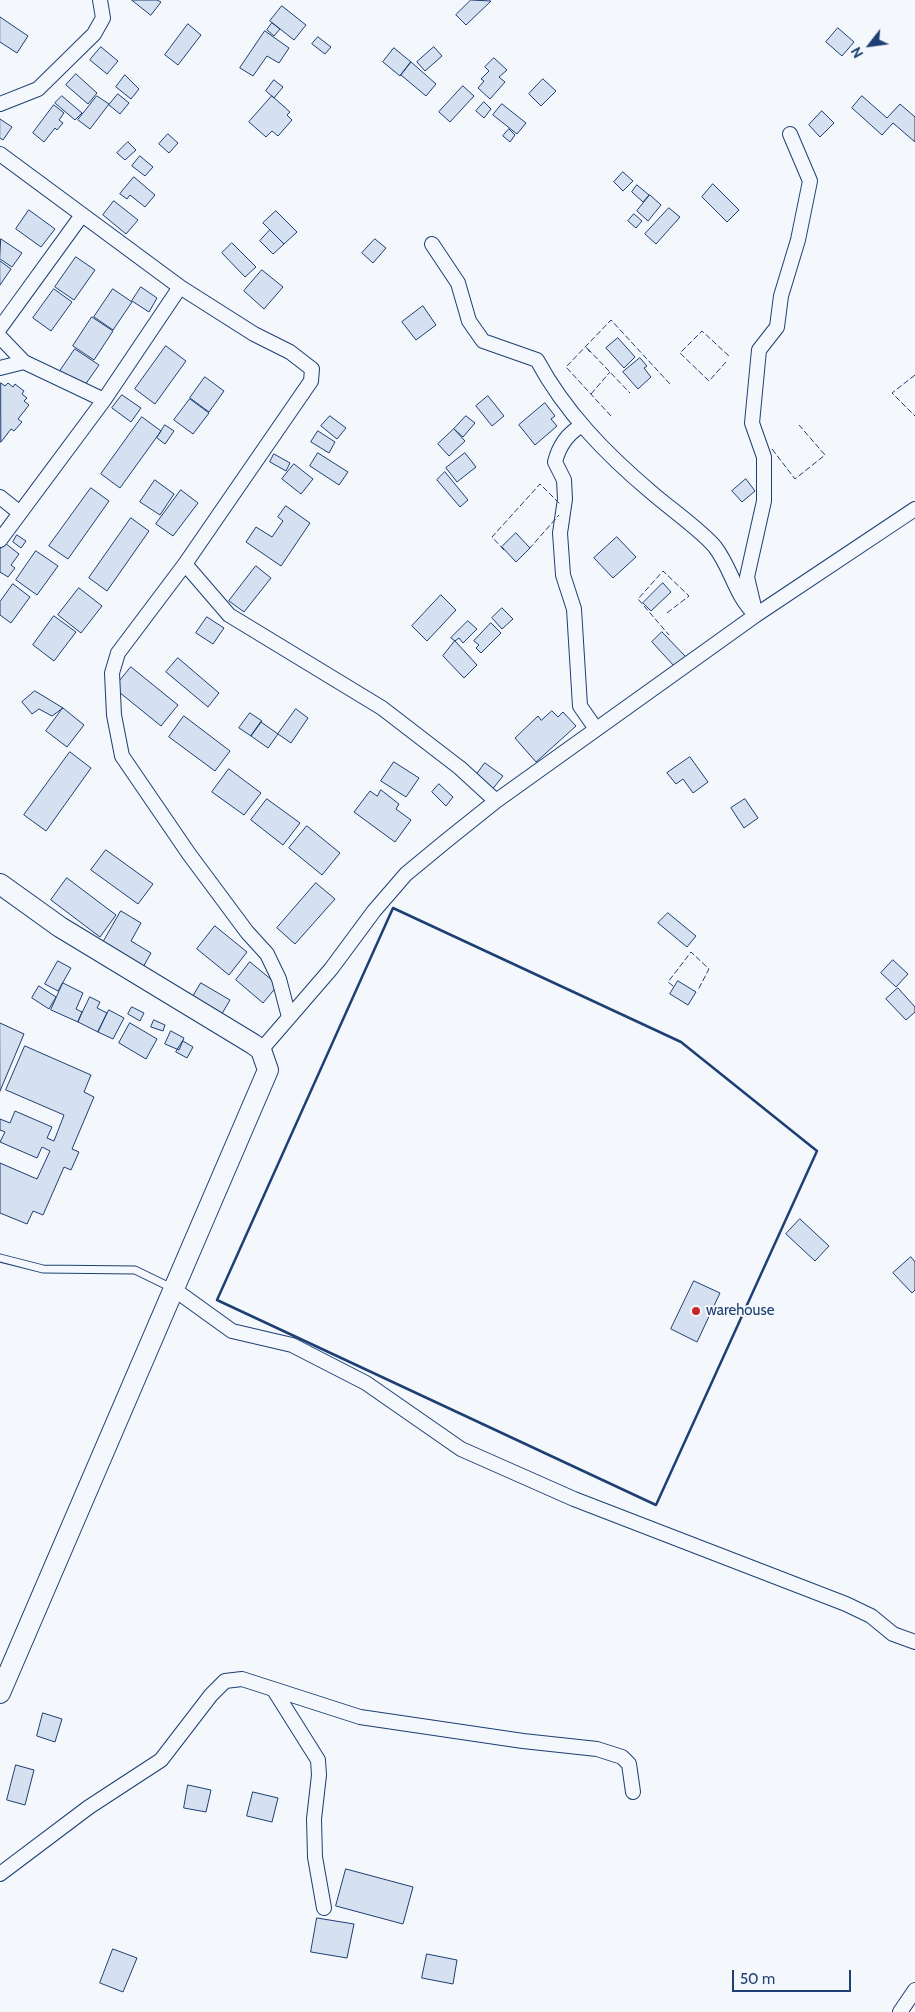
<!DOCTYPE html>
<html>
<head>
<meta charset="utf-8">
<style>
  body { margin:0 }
  #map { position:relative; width:915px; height:2012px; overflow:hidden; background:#f4f7fb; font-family:Cabin,sans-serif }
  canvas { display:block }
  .north { position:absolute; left:845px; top:20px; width:50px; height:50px; -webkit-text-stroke:4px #f4f7fb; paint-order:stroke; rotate:240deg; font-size:14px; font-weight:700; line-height:20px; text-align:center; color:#1d3f73 }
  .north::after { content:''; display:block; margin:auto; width:18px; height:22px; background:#1d3f73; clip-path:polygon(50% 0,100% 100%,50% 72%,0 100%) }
  .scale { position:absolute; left:732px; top:1970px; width:119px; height:22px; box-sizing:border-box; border:2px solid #1d3f73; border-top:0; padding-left:6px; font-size:15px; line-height:18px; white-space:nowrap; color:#1d3f73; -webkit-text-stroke:4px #f4f7fb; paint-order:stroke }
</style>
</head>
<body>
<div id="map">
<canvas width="915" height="2012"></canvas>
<div class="north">N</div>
<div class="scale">50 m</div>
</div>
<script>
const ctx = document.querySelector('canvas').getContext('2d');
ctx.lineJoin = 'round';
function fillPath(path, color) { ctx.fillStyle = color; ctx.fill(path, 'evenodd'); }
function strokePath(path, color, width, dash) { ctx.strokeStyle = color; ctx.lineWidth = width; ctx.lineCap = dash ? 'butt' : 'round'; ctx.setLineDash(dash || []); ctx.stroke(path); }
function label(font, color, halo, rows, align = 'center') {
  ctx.font = font + ' Cabin,sans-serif'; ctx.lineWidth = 4; ctx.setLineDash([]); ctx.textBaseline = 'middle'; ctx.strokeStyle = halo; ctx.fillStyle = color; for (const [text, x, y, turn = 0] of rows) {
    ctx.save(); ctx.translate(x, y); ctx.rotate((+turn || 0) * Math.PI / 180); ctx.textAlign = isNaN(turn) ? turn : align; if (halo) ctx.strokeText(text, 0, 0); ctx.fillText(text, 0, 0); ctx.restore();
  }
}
const building = new Path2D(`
  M132,0H157L161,2L151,15Z
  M471,0L491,1L466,25L456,15Z
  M282,6L306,25L294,40L270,21Z
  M0,17L28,36L17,53L0,42Z
  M272,23L280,29L274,36L267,30Z
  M188,24L201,35L178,65L165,55Z
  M838,28L854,42L842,56L826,42Z
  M265,31L289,48L279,63L267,56L253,76L240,68Z
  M318,37L331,47L325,54L312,44Z
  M101,47L118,61L107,74L90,60Z
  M434,47L442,56L425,71L417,62Z
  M394,48L411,62L400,76L383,62Z
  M494,58L507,70L499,77L505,82L490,99L478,88L484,81L481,79L489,71L485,67Z
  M411,62L436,84L426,96L401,75Z
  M76,74L97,93L88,104L66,85Z
  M125,75L139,89L131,99L116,87Z
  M543,79L556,91L541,106L529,94Z
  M274,80L283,87L274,98L266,91Z
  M463,86L474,96L450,122L439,112Z
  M118,94L129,103L120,114L109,105Z
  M62,96L82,113L75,120L55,103Z
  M97,96L109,104L90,129L78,120Z
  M272,96L290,112L287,115L292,120L278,136L272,131L266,137L249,122Z
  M862,96L887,118L900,104L915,117V142L893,123L882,135L852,108Z
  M484,102L491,109L484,118L476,111Z
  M502,104L526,123L517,134L493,115Z
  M54,105L64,113L59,120L63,123L57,130L55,128L44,142L33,133Z
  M822,111L834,123L820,137L809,125Z
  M0,119L12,127L3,140L0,138Z
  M509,129L515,135L510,142L503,136Z
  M168,134L178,143L169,153L159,144Z
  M128,142L136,150L125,160L117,153Z
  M140,156L153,167L145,176L132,166Z
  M623,172L633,181L623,191L614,182Z
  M134,177L155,195L145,207L130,195L127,199L120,194Z
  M713,184L739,210L727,222L702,197Z
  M637,185L649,195L643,202L632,192Z
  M650,195L661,205L648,221L637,211Z
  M114,201L138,220L126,234L103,215Z
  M669,208L680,217L656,244L645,234Z
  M29,210L55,229L41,247L16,229Z
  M276,211L297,232L284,244L263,223Z
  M634,214L642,221L636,228L628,221Z
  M270,230L284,244L273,254L260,241Z
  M1,239L22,253L12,267L0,259Z
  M375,239L386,248L373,263L362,253Z
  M232,243L256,267L245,277L222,253Z
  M76,257L95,270L74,300L55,287Z
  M0,261L11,269L0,285Z
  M262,270L283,287L264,309L244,291Z
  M141,287L157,298L149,312L132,301Z
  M54,289L72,302L51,331L33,318Z
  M113,289L132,302L113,330L94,317Z
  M423,306L436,325L416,340L402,322Z
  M92,317L113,331L94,360L73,346Z
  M618,338L635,357L624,368L606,348Z
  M166,346L186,361L155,404L135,389Z
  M75,349L99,365L85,385L60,371Z
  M640,358L647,366L644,368L651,377L638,389L623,372Z
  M205,377L224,391L209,412L190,398Z
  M1,383L5,386L8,383L13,387L15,384L24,391L22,394L27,398L24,401L29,405L18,419L22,422L14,431L11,429L1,442Z
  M122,395L141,408L131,422L112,408Z
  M488,396L504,416L492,426L476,406Z
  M190,399L209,413L193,434L174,420Z
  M545,403L555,416L551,419L557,426L535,445L519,425Z
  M330,416L346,428L337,439L321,426Z
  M466,416L475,423L463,437L454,429Z
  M142,417L161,431L120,488L101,474Z
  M165,425L174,431L165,444L157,438Z
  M454,429L465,441L449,456L438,444Z
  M318,431L335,442L329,453L311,442Z
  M318,453L348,472L339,485L310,466Z
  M465,453L476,467L457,482L446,468Z
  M274,454L290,463L286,471L270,462Z
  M294,464L313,479L301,494L282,479Z
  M445,472L468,500L460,507L437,480Z
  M746,479L755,491L742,502L732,491Z
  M155,480L174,494L160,515L140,502Z
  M91,488L109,501L68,559L49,546Z
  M181,490L198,503L173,536L156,524Z
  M286,506L310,523L281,566L246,542L256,527L272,537L283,521L278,517Z
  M131,518L149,531L107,591L89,578Z
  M516,533L530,548L516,562L502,547Z
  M17,535L26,541L21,548L13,542Z
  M617,537L636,557L613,578L594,558Z
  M5,543L19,554L11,565L15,568L8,577L0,572V550Z
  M36,551L58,566L37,595L16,580Z
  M256,566L271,578L244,612L229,601Z
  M663,583L671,592L651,611L643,603Z
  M13,584L30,597L11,623L0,615V602Z
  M79,588L102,606L81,633L58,615Z
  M441,595L456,610L427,641L412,626Z
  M502,608L513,619L502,629L492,618Z
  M54,616L76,632L54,661L33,645Z
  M207,617L224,628L213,644L196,633Z
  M468,621L477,629L463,643L459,638L455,641L451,638Z
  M491,623L501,633L481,653L476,648L479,645L474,641Z
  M662,632L686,657L675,667L652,642Z
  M455,641L477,665L464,678L443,656Z
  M178,658L219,693L208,707L166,672Z
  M131,667L178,705L161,726L114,688Z
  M35,691L63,708L52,716L39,709L32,714L22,702Z
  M63,708L84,725L67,747L46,731Z
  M296,709L308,718L291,743L278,734Z
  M552,711L558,717L563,712L576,726L536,762L515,738L538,716L541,720Z
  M250,713L262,721L251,736L239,728Z
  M184,716L230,751L215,771L169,737Z
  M261,722L278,734L268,748L251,736Z
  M70,752L91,768L46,831L24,815Z
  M690,757L708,782L693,793L683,779L676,784L667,773Z
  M394,762L419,778L406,797L381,781Z
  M485,763L503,776L491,791L474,778Z
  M229,769L261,793L244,815L212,792Z
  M439,784L453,797L446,806L432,792Z
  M381,790L399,804L396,809L411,820L395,842L354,812L370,791L377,796Z
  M267,799L300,823L283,845L251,820Z
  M745,799L758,818L744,828L731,808Z
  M307,826L340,853L322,875L289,848Z
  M106,850L153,884L138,904L91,870Z
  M67,878L116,915L100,937L51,900Z
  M316,883L335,899L295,944L277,928Z
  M121,911L141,923L131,941L151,953L142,969L101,946Z
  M668,913L696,936L687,947L658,923Z
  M215,926L247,952L229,975L197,949Z
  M893,960L908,974L896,987L881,973Z
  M58,961L71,968L58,991L45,984Z
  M250,962L278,985L263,1003L236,980Z
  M678,981L696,992L688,1005L670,994Z
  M63,983L83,993L76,1009L82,1012L78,1022L51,1010Z
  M201,983L230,1000L220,1017L191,1000Z
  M39,986L56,997L49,1009L32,998Z
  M898,988L915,1007V1012L906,1020L886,999Z
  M90,997L100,1002L97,1008L107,1013L98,1032L78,1022Z
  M132,1007L144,1013L140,1021L128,1014Z
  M109,1010L124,1018L113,1039L98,1032Z
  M154,1020L165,1025L163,1031L151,1027Z
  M0,1023L24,1034L0,1091Z
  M130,1023L157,1039L146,1059L119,1043Z
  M171,1031L184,1038L179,1050L165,1044Z
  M183,1041L193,1047L187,1058L176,1052Z
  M25,1046L91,1075L84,1092L94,1097L72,1149L79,1152L71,1170L64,1167L43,1215L33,1211L27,1224L0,1213V1163L37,1179L50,1151L42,1147L37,1158L0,1142L5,1132L0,1130V1119L10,1123L15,1111L52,1127L47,1138L54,1141L64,1115L6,1090Z
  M800,1219L829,1246L815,1261L786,1234Z
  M911,1257L915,1262V1290L912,1293L893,1273Z
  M694,1281L720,1293L697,1342L671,1329Z
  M43,1713L62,1719L55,1742L37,1736Z
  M16,1765L34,1770L25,1805L7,1800Z
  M188,1785L211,1790L206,1812L184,1808Z
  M253,1792L278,1798L272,1822L247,1816Z
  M346,1869L413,1887L403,1924L336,1906Z
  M317,1918L354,1924L347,1958L311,1952Z
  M113,1949L137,1958L123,1992L100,1983Z
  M427,1954L457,1960L453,1984L422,1978Z`);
fillPath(building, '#d5e0f0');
strokePath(building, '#1d3f73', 1);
const lane = new Path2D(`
  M0,1258L43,1269L135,1270L172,1288`);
const street = new Path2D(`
  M0,104L38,89L94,34L103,18L100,0
  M0,154L180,287L254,334L290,352L312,369L311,381L185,564L118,653L112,673L114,715L122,756L189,854L247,932L267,954L279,979L289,1017
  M432,244L458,283L469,321L483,341L537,360C565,412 606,454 651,492C668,507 702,531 715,547C732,569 735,596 756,615
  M0,328L82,215
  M0,337L24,362L104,400
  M0,368L24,362
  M581,426C567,434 559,446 555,462L564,480L565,499L560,533L563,575L574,609L580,706L596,729
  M0,497L20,513
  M0,540L104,400L180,287
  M185,564L229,615L382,708L460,768L496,801
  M756,615L747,577L764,501V457L752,423L759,350L777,327L781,296L798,240L810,181L790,134
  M261,1050L331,969L374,911L406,874L446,841L496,801L756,615L915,509
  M175,1290L232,1331L292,1345L366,1383L461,1449L574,1499L846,1604L871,1616L893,1634L915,1642
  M274,1690L318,1760L319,1775L314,1819L315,1857L324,1908
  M0,1874L89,1807L161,1760L211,1695L225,1681L242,1679L360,1717L523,1741L597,1749L622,1757L629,1764L633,1792
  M900,2012L915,1990`);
const secondary = new Path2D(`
  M0,884L60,927L253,1044L261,1050L268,1070L0,1693`);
strokePath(lane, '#1d3f73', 9);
strokePath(street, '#1d3f73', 16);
strokePath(secondary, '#1d3f73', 22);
strokePath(lane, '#f4f7fb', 7);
strokePath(street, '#f4f7fb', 14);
strokePath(secondary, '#f4f7fb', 20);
strokePath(new Path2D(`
  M590,352L586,347L630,393
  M726,362L709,381L680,353L702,331L729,356
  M915,375L892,393L915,416
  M591,394L610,372
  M611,416L566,367L611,320L670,384
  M772,449L795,479L825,455L799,425
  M529,549L559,515
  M504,550L492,537L540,484L560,504
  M667,613L689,596L663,571L638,599L669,635
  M673,986L668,982L691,952L709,969L698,990`), '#1d3f73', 1, [6, 2.5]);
strokePath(new Path2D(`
  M393,908L681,1042L817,1151L656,1505L217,1300Z`), '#1d3f73', 2.5);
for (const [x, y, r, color] of [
  [696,1311,5,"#c62828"]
]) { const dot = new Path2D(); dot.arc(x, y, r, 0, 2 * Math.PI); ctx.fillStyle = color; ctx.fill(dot); strokePath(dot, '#f4f7fb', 2); }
label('15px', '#1d3f73', '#f4f7fb', [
  ["warehouse",706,1311]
], 'left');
</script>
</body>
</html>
